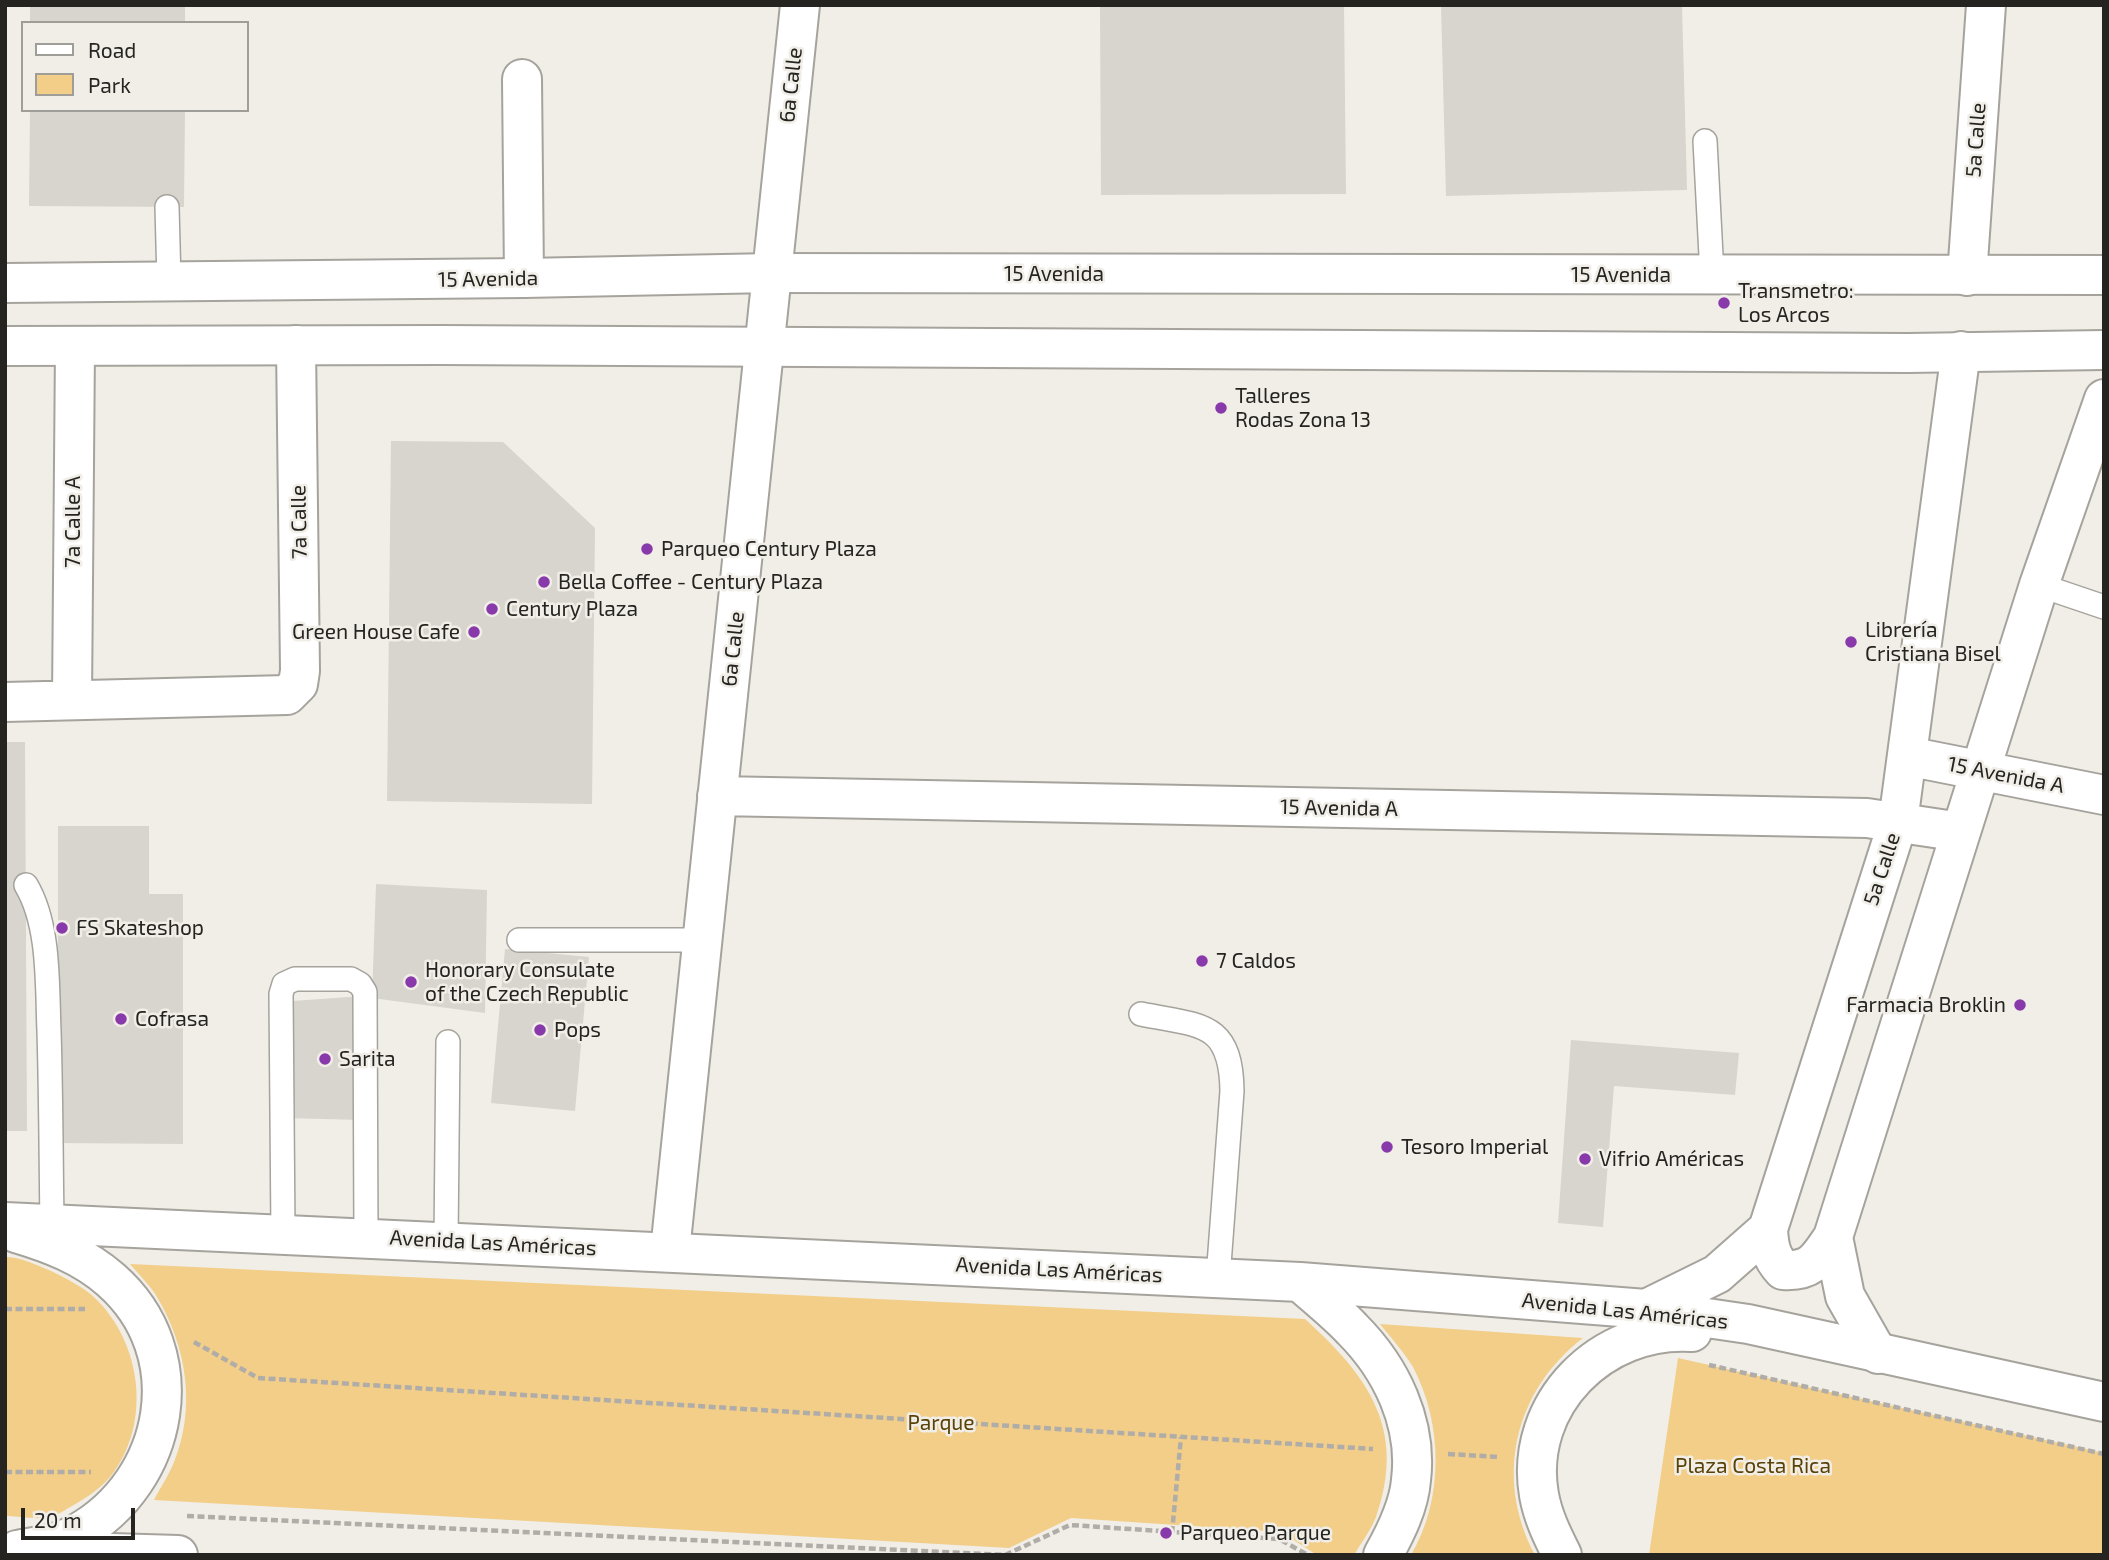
<!DOCTYPE html>
<html>
<head>
<meta charset="utf-8">
<style>
  body { margin:0 }
  #map { position:relative; width:2109px; height:1560px; overflow:hidden; background:#f1eee8; font-family:"Exo 2",sans-serif }
  canvas { display:block }
  .frame { position:absolute; inset:0; border:7px solid #252421; pointer-events:none }
  .legend { position:absolute; left:21px; top:21px; width:228px; height:91px; box-sizing:border-box; background:#f1eee8; border:2px solid #9f9d98; margin:0; padding:9px 12px; list-style:none; font-size:21px; color:#252421 }
  .legend li { display:flex; align-items:center; gap:14px; height:35px }
  .legend b { width:35px; border:2px solid #9f9d98 }
  .scale { position:absolute; left:21px; top:1508px; width:114px; height:32px; box-sizing:border-box; border:4px solid #252421; border-top:0; padding-left:9px; font-size:21px; line-height:24px; white-space:nowrap; color:#252421; -webkit-text-stroke:5px #f1eee8; paint-order:stroke }
</style>
</head>
<body>
<div id="map">
<canvas width="2109" height="1560"></canvas>
<div class="frame"></div>
<ul class="legend">
<li><b style="height:9px;background:#fff"></b>Road</li>
<li><b style="height:19px;background:#f2ce89"></b>Park</li>
</ul>
<div class="scale">20 m</div>
</div>
<script>
const ctx = document.querySelector('canvas').getContext('2d');
ctx.lineJoin = 'round';
function fillPath(path, color) { ctx.fillStyle = color; ctx.fill(path, 'evenodd'); }
function strokePath(path, color, width, dash) { ctx.strokeStyle = color; ctx.lineWidth = width; ctx.lineCap = dash ? 'butt' : 'round'; ctx.setLineDash(dash || []); ctx.stroke(path); }
function label(font, color, halo, rows, align = 'center') {
  ctx.font = font + ' "Exo 2",sans-serif'; ctx.lineWidth = 5; ctx.setLineDash([]); ctx.textBaseline = 'middle'; ctx.strokeStyle = halo; ctx.fillStyle = color; for (const [text, x, y, turn = 0] of rows) {
    ctx.save(); ctx.translate(x, y); ctx.rotate((+turn || 0) * Math.PI / 180); ctx.textAlign = isNaN(turn) ? turn : align; if (halo) ctx.strokeText(text, 0, 0); ctx.fillText(text, 0, 0); ctx.restore();
  }
}
fillPath(new Path2D(`
  M5,1257C20,1257 37,1265 51,1271C67,1279 84,1287 97,1300C141,1344 151,1420 114,1472C103,1487 88,1497 72,1506C66,1509 60,1514 53,1516C40,1521 19,1516 5,1516Z
  M130,1264L1305,1319C1368,1376 1407,1429 1376,1517C1371,1530 1361,1543 1354,1555H1317L1281,1532L1071,1518L1009,1548L154,1500C160,1488 169,1475 174,1462C196,1408 187,1347 157,1297C150,1285 139,1275 130,1264Z
  M1380,1324L1583,1338C1514,1391 1494,1478 1535,1555H1411C1444,1499 1443,1424 1413,1367C1404,1352 1391,1338 1380,1324Z
  M1678,1358L2104,1453V1555H1649Z`), '#f2ce89');
fillPath(new Path2D(`
  M30,5H185V23H30Z
  M1344,5L1346,194L1101,195L1100,7Z
  M1441,5H1682L1687,190L1446,196Z
  M30,110H185L184,207L29,206Z
  M391,441L503,442L595,528L592,804L387,801Z
  M5,742H25L27,1131H5Z
  M58,826H149V894H183V1144L58,1143Z
  M376,884L487,890L485,1013L372,998Z
  M505,949L589,957L575,1111L491,1103Z
  M362,996L360,1120L285,1118L293,1001Z
  M1571,1040L1739,1053L1735,1095L1614,1086L1603,1227L1558,1223Z`), '#d8d4ce');
const lane = new Path2D(`
  M1705,141L1712,275
  M167,207L169,282
  M2039,585L2104,607
  M26,885C50,925 47,985 49,1031C51,1096 51,1160 52,1224
  M519,940H702
  M1141,1014C1199,1026 1231,1020 1232,1091L1218,1278
  M283,1234L281,994L284,984L295,979H351L360,984L365,992L366,1238
  M446,1241L448,1042`);
const street = new Path2D(`
  M522,79L524,278
  M1967,276L1986,5
  M72,699L75,346
  M5,702L287,695L298,684L300,671L296,345
  M1907,756L2104,795
  M717,796L1867,818L1961,832
  M1768,1229C1769,1247 1771,1257 1783,1270C1812,1272 1818,1259 1833,1237
  M670,1251L800,5
  M1646,1309L1717,1274L1768,1229L1898,822L1961,351
  M1878,1354L1845,1296L1833,1237L2039,585L2104,399`);
const secondary = new Path2D(`
  M5,283L524,278L772,273L2104,275
  M5,346L441,345L1908,353L2104,350`);
const primary = new Path2D(`
  M5,1222L1300,1282L1646,1309L1748,1324L2104,1402
  M16,1233C50,1243 84,1256 111,1280C194,1353 170,1481 78,1533C60,1544 37,1546 17,1550
  M1300,1282C1317,1297 1336,1312 1352,1329C1391,1368 1418,1423 1411,1480C1409,1506 1396,1532 1383,1555
  M46,1551L178,1555
  M1562,1555C1552,1535 1543,1517 1539,1495C1523,1404 1602,1326 1692,1332`);
strokePath(lane, '#a6a39d', 26);
strokePath(street, '#a6a39d', 42);
strokePath(secondary, '#a6a39d', 42);
strokePath(primary, '#a6a39d', 42);
strokePath(new Path2D(`
  M5,1309H85
  M194,1342L258,1378L1373,1449
  M1709,1365L2104,1454
  M1448,1454L1499,1457
  M5,1472H91
  M187,1516L1005,1555L1070,1525L1279,1539L1308,1555
  M1172,1533L1181,1437`), '#b0ada8', 4.5, [7, 3.5]);
strokePath(lane, '#fff', 23);
strokePath(street, '#fff', 38);
strokePath(secondary, '#fff', 38);
strokePath(primary, '#fff', 38);
for (const [x, y, r, color] of [
  [1724,303,7,"#8839aa"],
  [1221,408,7,"#8839aa"],
  [647,549,7,"#8839aa"],
  [544,582,7,"#8839aa"],
  [492,609,7,"#8839aa"],
  [474,632,7,"#8839aa"],
  [1851,642,7,"#8839aa"],
  [62,928,7,"#8839aa"],
  [1202,961,7,"#8839aa"],
  [411,982,7,"#8839aa"],
  [2020,1005,7,"#8839aa"],
  [121,1019,7,"#8839aa"],
  [540,1030,7,"#8839aa"],
  [325,1059,7,"#8839aa"],
  [1387,1147,7,"#8839aa"],
  [1585,1159,7,"#8839aa"],
  [1166,1533,7,"#8839aa"]
]) { const dot = new Path2D(); dot.arc(x, y, r, 0, 2 * Math.PI); ctx.fillStyle = color; ctx.fill(dot); strokePath(dot, '#f1eee8', 2.5); }
label('21px', '#252421', '#f1eee8', [
  ["6a Calle",791,85,-84],
  ["5a Calle",1976,140,-86],
  ["15 Avenida",1054,274],
  ["15 Avenida",1621,275],
  ["15 Avenida",488,279,-1],
  ["7a Calle A",73,522,-90],
  ["7a Calle",299,522,-91],
  ["6a Calle",733,649,-84],
  ["15 Avenida A",2006,775,11],
  ["15 Avenida A",1339,808,1],
  ["5a Calle",1882,869,-72],
  ["Avenida Las Américas",493,1243,3],
  ["Avenida Las Américas",1059,1270,3],
  ["Avenida Las Américas",1625,1311,6]
]);
label('21px', '#252421', '#f1eee8', [
  ["Transmetro:",1738,291],
  ["Los Arcos",1738,315],
  ["Talleres",1235,396],
  ["Rodas Zona 13",1235,420],
  ["Parqueo Century Plaza",661,549],
  ["Bella Coffee - Century Plaza",558,582],
  ["Century Plaza",506,609],
  ["Librería",1865,630],
  ["Cristiana Bisel",1865,654],
  ["Green House Cafe",460,632,"right"],
  ["FS Skateshop",76,928],
  ["7 Caldos",1216,961],
  ["Honorary Consulate",425,970],
  ["of the Czech Republic",425,994],
  ["Farmacia Broklin",2006,1005,"right"],
  ["Cofrasa",135,1019],
  ["Pops",554,1030],
  ["Sarita",339,1059],
  ["Tesoro Imperial",1401,1147],
  ["Vifrio Américas",1599,1159],
  ["Parqueo Parque",1180,1533]
], 'left');
label('21px', '#5a4207', '#f1eee8', [
  ["Parque",941,1423],
  ["Plaza Costa Rica",1753,1466]
]);
</script>
</body>
</html>
